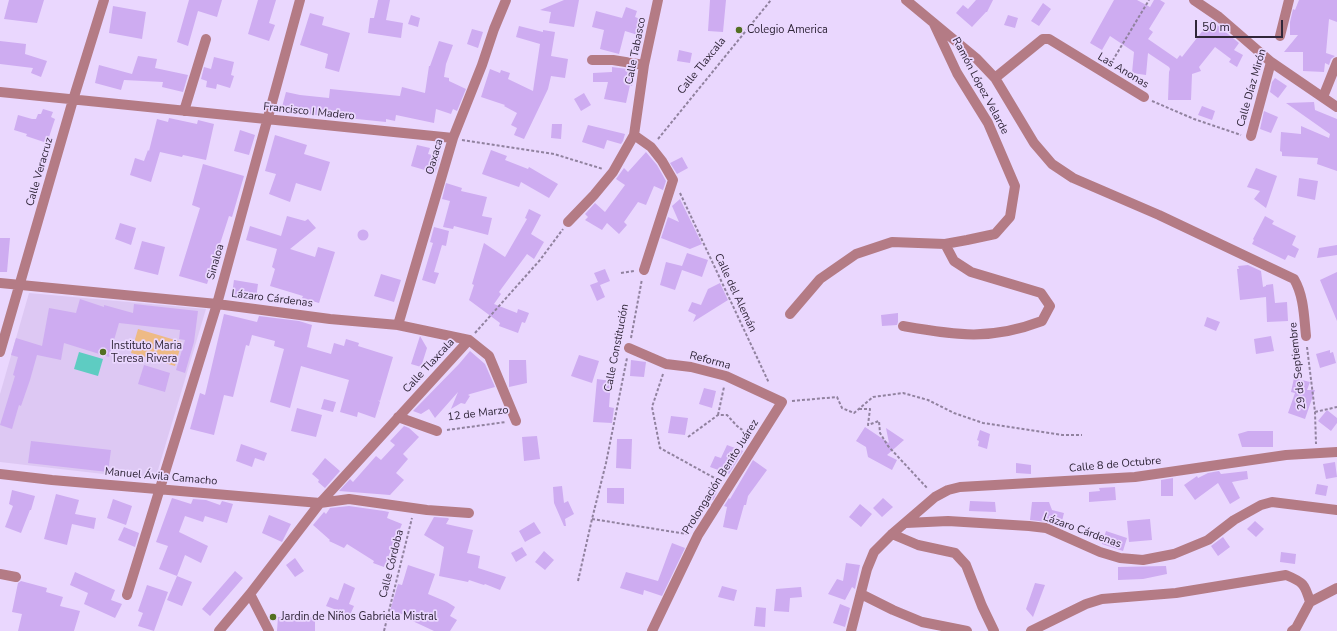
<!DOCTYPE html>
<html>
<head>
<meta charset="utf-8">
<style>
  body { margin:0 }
  #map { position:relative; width:1337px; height:631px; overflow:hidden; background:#ead7fe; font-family:"Nunito Sans",sans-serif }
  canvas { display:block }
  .scale { position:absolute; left:1195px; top:20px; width:88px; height:18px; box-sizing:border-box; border:2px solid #302639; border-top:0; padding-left:5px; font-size:12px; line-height:14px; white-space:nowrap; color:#302639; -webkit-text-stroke:3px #ead7fe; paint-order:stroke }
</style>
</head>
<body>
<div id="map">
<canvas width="1337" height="631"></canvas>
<div class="scale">50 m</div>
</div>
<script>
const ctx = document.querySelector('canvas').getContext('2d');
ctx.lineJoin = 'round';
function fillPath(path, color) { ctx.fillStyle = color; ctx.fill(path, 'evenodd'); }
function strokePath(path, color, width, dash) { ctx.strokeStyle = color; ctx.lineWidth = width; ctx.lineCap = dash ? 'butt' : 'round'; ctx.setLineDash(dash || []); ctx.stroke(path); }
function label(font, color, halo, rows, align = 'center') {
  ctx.font = font + ' "Nunito Sans",sans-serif'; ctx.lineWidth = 3.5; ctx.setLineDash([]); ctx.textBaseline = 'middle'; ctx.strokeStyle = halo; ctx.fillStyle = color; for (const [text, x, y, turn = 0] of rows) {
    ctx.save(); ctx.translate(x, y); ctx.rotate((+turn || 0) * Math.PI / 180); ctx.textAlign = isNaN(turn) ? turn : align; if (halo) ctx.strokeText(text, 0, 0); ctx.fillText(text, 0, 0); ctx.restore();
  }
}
fillPath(new Path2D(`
  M29,293L206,309L155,480L0,462V394Z`), '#ddc8f3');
fillPath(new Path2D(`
  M138,329L182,342L175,366L131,353Z`), '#eeba85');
fillPath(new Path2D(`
  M79,352L103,359L98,376L74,369Z`), '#5eccc2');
fillPath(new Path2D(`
  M9,0H44L37,23L4,19Z
  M189,0H222L217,17L198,11L188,46L177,42Z
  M258,0H276L269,23L275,25L269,41L248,34Z
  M378,0H390L386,20L403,23L401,38L368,33L370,18H374Z
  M564,0H579L574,27L549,23L551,12L540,10Z
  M710,0H726L723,32L708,31Z
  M976,0H993L987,12H986L972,27L956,13L963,5L968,9Z
  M1114,0H1137L1150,7L1154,0H1160L1165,3L1149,29L1153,32L1148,39L1177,59L1180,55L1182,57L1211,20L1239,43L1234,50L1243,55L1237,67L1229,62L1231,59L1215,47L1199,67L1201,71L1192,74L1191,100H1168L1169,72L1170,69L1169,67L1148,53L1146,75L1132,73L1134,52L1110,36L1102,50L1090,43Z
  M1299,0H1337V22L1329,19L1326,53L1335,56L1331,59L1329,65L1325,63L1324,72L1303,71V52H1284L1298,35H1290V22L1293,9L1295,10Z
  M1043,3L1051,9L1039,26L1031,21Z
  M113,6L146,12L142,39L109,33Z
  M626,7L637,11L635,17L643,20L638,35L625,31L619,54L600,49L604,30L592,27L596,11L622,18Z
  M310,13L324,17L322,25L350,33L339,72L325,68L328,54L300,45Z
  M411,15L420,18L418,27L408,24Z
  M1008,15L1018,18L1015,28L1004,25Z
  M519,26L543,32V30L555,32L551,56L568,59L565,78L551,76L548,89L524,139L514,135L517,128L511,125L517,113L504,106L505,105L481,97L490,69L500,73L501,70L510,73L508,79L533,91L540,44L516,37Z
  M472,29L483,32L478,48L467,44Z
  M0,41L26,44L25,54L47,61L41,77L31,73L33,68L0,64Z
  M439,41L453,45L446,64L444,77L449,78V81L466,89L457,111L453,109L451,114L436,109L434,123L396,115L395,121L386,119V122L347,118L306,114L282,107L286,92L300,95L329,98L330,89L400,96L402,87L425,93L429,66H430Z
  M679,50L692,53L690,63L677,61Z
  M138,56L157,59L155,68L188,75L183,92L162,87L163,82L124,80L121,90L95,83L99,65L132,74Z
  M214,57L234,62L231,75L234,76L230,88L217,84L216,89L206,87L207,81L201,79L204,67L211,69Z
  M612,67L635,70L632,86L630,85L626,103L604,99L608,82H593V73L612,72Z
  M1275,78L1287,86L1278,98L1270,92L1272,82Z
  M584,93L591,105L581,111L574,99Z
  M1314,102L1315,110L1337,119V171L1317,164L1318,158L1282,156V152L1280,151L1281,132L1301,134V126L1329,138L1330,134L1286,103Z
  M1202,106L1215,111L1212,120L1198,115Z
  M43,109L53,112L51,117L55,119L47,143L26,136L27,134L14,130L18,115L32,119H36L38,114H41Z
  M1264,111L1278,117L1271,133L1260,129Z
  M169,118L197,124L198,120L214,124L206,160L183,155L182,157L160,152L151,182L130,175L135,158L144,161L148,150L149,151L157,119L168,122Z
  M552,124H562L561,139L551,138Z
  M588,125L625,134L623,141L621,144L607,140L604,149L582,142Z
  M240,130L255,135L249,155L234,151Z
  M275,135L307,145L304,154L330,162L321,191L296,183L290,202L269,194L276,174L265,171Z
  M417,145L430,148L428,154L440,157L435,173L411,166Z
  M491,150L507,156L505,160L528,169L529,167L558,184L549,198L521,182L519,187L482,174Z
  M646,152L657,165L666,181L663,190L654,186L646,205L638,202L624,222L627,225L619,234L607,223L602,230L585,220L588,217L585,214L595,203L605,212L625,185L616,179L624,168L628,172Z
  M682,157L688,168L677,174L670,163Z
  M203,164L244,176L232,217L229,216L207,284L179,276L200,208L192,205Z
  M1256,168L1277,176L1266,208L1254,199L1260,191L1247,187Z
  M1299,178L1318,181L1315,200L1297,196Z
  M446,183L462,188L461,191L487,197L482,216L492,218L488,235L454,226L453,229L443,227L450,201L442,199Z
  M680,199L702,244L690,249L661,238L668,217L679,222L672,206Z
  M529,209L541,215L531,234L544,242L534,259L527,254L499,292L501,294L494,304L517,313L518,309L529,313L525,323L522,322L518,333L499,326L500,323L469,300L474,285L472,284L484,243L505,257L527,219L525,218Z
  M287,216L305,221L308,219L316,228L290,249L315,257L318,247L335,252L319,303L302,298L303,296L270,286L275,269L272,267L277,249L246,240L250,226L281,236Z
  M1265,216L1274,221L1272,224L1296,236L1292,245L1299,249L1295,258L1288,255L1285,260L1252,244L1254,240L1253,239Z
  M120,223L136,228L131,245L115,239Z
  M434,227L449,231L446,246L442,245L434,272L439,273L435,284L422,280L433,243L430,242Z
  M357.5 235a5.5 5.5 0 1 1 11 0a5.5 5.5 0 1 1-11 0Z
  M0,238H10L7,272H0Z
  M142,241L165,247L158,275L134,269Z
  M1337,245V255L1317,258L1319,248Z
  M687,253L708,260L702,277L682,270L675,290L660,285L666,262L682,266Z
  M1248,265L1261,271L1263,287L1266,286V285L1273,284L1275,303L1287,302L1288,321L1267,322L1266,297L1240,300L1237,269H1239L1238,266Z
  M605,269L610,281L600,285L605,297L597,301L590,285L598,282L594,273Z
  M1337,272V321L1320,280Z
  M381,274L401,280L394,302L374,296Z
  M234,280L258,284L256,298L232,294Z
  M720,283L728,300L693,322L696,315L688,311L692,302L701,305L708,289Z
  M80,299L104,307V305L133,313L134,304L198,311L194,342L185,373L176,370L185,340L179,339L180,330L119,323L109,357L64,343L61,360L37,355L30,380L21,406L19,405L12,429L0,425L15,376L13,375L18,357L11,355L16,338L42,346L49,308L76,313Z
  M898,313V322L897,325L882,326L881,315Z
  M224,314L257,322L259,316L299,321L312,325L307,347L331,354L334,343L344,346L346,339L359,343L358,346L393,357L380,401L378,400L380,402L375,418L358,412L357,417L340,412L349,380L301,366L290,408L270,402L284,349L274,346L275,341L252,335L249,346L246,345L233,397L224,395L214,435L190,429L200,393L205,395Z
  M1207,317L1220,322L1216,331L1204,326Z
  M420,336L427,348L421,367L411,364Z
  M1271,336L1274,351L1256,354L1254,339Z
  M1330,350V353L1333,352L1336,363L1320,368L1316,354Z
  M470,351L485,364L495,387L470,394L468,395L470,396L465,404L461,403L451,409L458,392L435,418L429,409L421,414L413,411L459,364Z
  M579,355L599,361L592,383L571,376Z
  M509,360H526L527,383L509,387Z
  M631,360L646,362L644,377L630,376Z
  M144,365L170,373L165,392L138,384Z
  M1294,378L1310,382L1307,390H1315L1305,419L1288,413L1295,393L1291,392Z
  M597,379L611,381L609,407L614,408L612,423L593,422Z
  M704,388L716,391L712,408L699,404Z
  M324,399L336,402L333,412L321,409Z
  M297,408L322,415L316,437L291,431Z
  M1327,410L1337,418V423L1331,431L1318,421Z
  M671,416L688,418L685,435L668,433Z
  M404,426L409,428L419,437L403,454L408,459L396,473L404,480L390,495L339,491L350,479L353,482L376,456L381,460L395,445L390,441Z
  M865,427L889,443L886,428L904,440L887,455L897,460L892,470L868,457L866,447L856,441Z
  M980,430L990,434L987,449L978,446L979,441L977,440Z
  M1248,431H1273V447H1242L1238,434Z
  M537,436L540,459L524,461L522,437Z
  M617,439H632L631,469L616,468Z
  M31,441L111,450L108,472L28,463Z
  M241,444L267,453L264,461L255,458L252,467L236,461Z
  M727,445L743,451L729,474L710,467L715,456L721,458Z
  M325,458L340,471L325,488L318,482L319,480L312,474Z
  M753,460L767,470L748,496L746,505H744L737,530L723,527L727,507L724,506L729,498L730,499Z
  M1335,462L1337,477L1326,479L1323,464Z
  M1016,463L1031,465V474L1016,473Z
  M1219,471L1221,474L1247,471L1248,479L1232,482L1240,498L1230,504L1218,483L1195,500L1184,485L1197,476L1198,478L1208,473Z
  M1173,478V496H1161V480Z
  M1317,484L1328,486L1326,496L1315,494Z
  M562,486L564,503L568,501L574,514L565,519L566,526H564L554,503L553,487Z
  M1115,487L1116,500L1089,502V492L1100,491L1099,488Z
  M607,488H624V504L607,503Z
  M711,489L717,492L713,500L707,497Z
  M12,490L35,496L31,510H30L21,533L5,527L13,506L9,504Z
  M56,494L79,500L75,514L96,518L94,529L72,524L67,545L44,539Z
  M172,498L191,504L193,499L206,500L220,505L222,501L233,504L227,523L205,516L203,522L185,516L179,532L208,546L201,563L185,555L177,576L159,569L168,546L156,542Z
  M883,498L893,507L882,517L873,508Z
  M113,499L132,506L126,525L107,518Z
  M970,501L995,502L996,512L969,511Z
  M1032,502H1049L1052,510L1064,513L1061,525L1047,522L1030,520Z
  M860,504L872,514L861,527L849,517Z
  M349,506L384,511L389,512L387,518L402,524L384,567L373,563L374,561L347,544L344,548L329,541L330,540L313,525L324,512L326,514L330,508Z
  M269,515L291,524L282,542L262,533Z
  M434,517L448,518L449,519L446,524L473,530L467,553L480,556L478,568L506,577L500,590L485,584L484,585L469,580L468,582L439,576L444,547L424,535Z
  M1150,519L1152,540L1129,542L1127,521Z
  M1255,521L1264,529L1256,537L1247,529Z
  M534,522L541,533L525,542L519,531Z
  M124,527L139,533L135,547L118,540Z
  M1106,531L1127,538L1123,551L1102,544Z
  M1223,537L1230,547L1218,556L1211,546Z
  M672,543L685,548L662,596L644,590L643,595L620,588L626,572L658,581Z
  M522,547L527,555L516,562L511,553Z
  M544,551L554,560L545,570L535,562Z
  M1281,552L1296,554L1295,564L1280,562Z
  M295,558L304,571L295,577L286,565Z
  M846,563L860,565L855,589L852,587L845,600L828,594L837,579L843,581Z
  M408,565L435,574L428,594L447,602L455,607L450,616L457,620L450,631H434L404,617L405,615L390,611L398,584L402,585Z
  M1166,566L1167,574L1143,579L1118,580V567Z
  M235,571L243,578L210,616L202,609Z
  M75,572L115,590L111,600L122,604L115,618L84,604L88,593L70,585Z
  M177,576L192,582L182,606L167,600Z
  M21,581L47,588L46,592L63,597L60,606L80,611L74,631H18L22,614L12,612L18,583Z
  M344,583L355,588L349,604L354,606L350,615L326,606L330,597L338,600Z
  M1035,583L1045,585L1033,617L1026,609Z
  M147,585L168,592L154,631L138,626L143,613L138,611Z
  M722,586L737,590L734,601L718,597Z
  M801,587L802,597L790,598L789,612L774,611L776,589Z
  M840,604L850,608L845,627L833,623Z
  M756,607L766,608L765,627L754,626Z
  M278,617H315V631H277Z`), '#ceacf1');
strokePath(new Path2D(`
  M1110,65L1149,0
  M1152,101L1194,119L1241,135
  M658,139L771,0
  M462,140L554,154L603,169
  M680,193L769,383
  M621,273L634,271
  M475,333L540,260L563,229
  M631,338L642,279
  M1307,347L1315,412L1316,444
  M663,374L652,407L660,448L720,481
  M792,401L837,397L842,408L854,413L873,397L903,393L928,400L954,413L983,423L1062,435H1082
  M859,409H870L868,425L879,421L880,433L888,446L928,489
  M1315,412L1337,407
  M718,415L724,387
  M447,430L506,422
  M688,437L718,415H727L737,426L749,435
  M592,519L687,534
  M578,581L592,519L606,463L627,358
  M384,631L412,518`), '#91829f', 2, [3, 2]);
strokePath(new Path2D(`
  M906,0L976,58L995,78L1034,143L1052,164L1073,178L1159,215L1294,279C1304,296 1304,317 1306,336
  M1194,0L1219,17L1271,62L1337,107
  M1280,36L1289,0
  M592,60H613L644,65
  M995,78L1043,39H1049L1144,97
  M0,92L453,138
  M1323,97L1337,62
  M184,111L206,39
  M634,135L651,147L662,161L673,180L644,270
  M1251,136L1271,62
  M568,222L594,195L613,172L634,135L644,65L658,0
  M0,283L217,304L330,319L398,325L469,340L489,356L516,421
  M790,314L820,279L856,254L892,242L945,244L967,240L995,234L1010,217L1015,186L988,123L957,73L934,24
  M398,325L453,138L482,65L494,29L506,0
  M903,326C956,335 990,341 1042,321L1050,306L1041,293L971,272L954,261L945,244
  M629,348L666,364L691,367L726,376L782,402L698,535L652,631
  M0,352L73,100L104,0
  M398,417L437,431
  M0,474L52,480L320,503L349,499L427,510L469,513
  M906,523L948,521L1029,526L1046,528L1100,552L1120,558L1143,560L1174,554L1208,540L1234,520L1261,505L1272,502L1337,510
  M892,534L918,545L955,553L966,565L982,606L994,631
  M0,574L16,577
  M250,594L269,631
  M861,594L893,610L922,622L967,631
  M127,595L217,304L300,0
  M1310,602L1337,588
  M219,631L250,594L320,503L469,340
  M851,631L867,569L874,552L892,534L935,497L948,490L960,487L1135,477L1286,455L1337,452
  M1031,631L1086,604L1102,599L1176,593L1286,575C1303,582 1305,584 1310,602L1296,628L1292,631`), '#b47b85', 10);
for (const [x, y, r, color] of [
  [739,30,4,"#536f22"],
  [103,352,4,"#536f22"],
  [273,617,4,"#536f22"]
]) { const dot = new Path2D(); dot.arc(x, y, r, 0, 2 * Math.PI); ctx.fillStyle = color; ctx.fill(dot); strokePath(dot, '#ead7fe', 1.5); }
label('11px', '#302639', '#ead7fe', [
  ["Colegio America",747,30],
  ["Instituto Maria",111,346],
  ["Teresa Rivera",111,359],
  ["Jardin de Niños Gabriela Mistral",281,617]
], 'left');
label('11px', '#302639', '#ead7fe', [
  ["Calle Tabasco",636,51,-79],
  ["Calle Tlaxcala",702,66,-51],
  ["Las Anonas",1123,71,31],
  ["Ramón López Velarde",980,86,62],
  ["Calle Díaz Mirón",1252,88,-74],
  ["Francisco I Madero",309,112,6],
  ["Oaxaca",435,157,-74],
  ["Calle Veracruz",40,172,-74],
  ["Sinaloa",216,262,-74],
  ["Calle del Alemán",735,293,65],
  ["Lázaro Cárdenas",272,299,7],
  ["Calle Constitución",617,348,-79],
  ["Reforma",710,361,15],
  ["Calle Tlaxcala",429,366,-47],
  ["29 de Septiembre",1298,366,-96],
  ["12 de Marzo",478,414,-7],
  ["Calle 8 de Octubre",1115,465,-5],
  ["Manuel Ávila Camacho",161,477,5],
  ["Prolongación Benito Juárez",721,477,-58],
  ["Lázaro Cárdenas",1082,531,20],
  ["Calle Córdoba",392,564,-76]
]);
</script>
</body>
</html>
